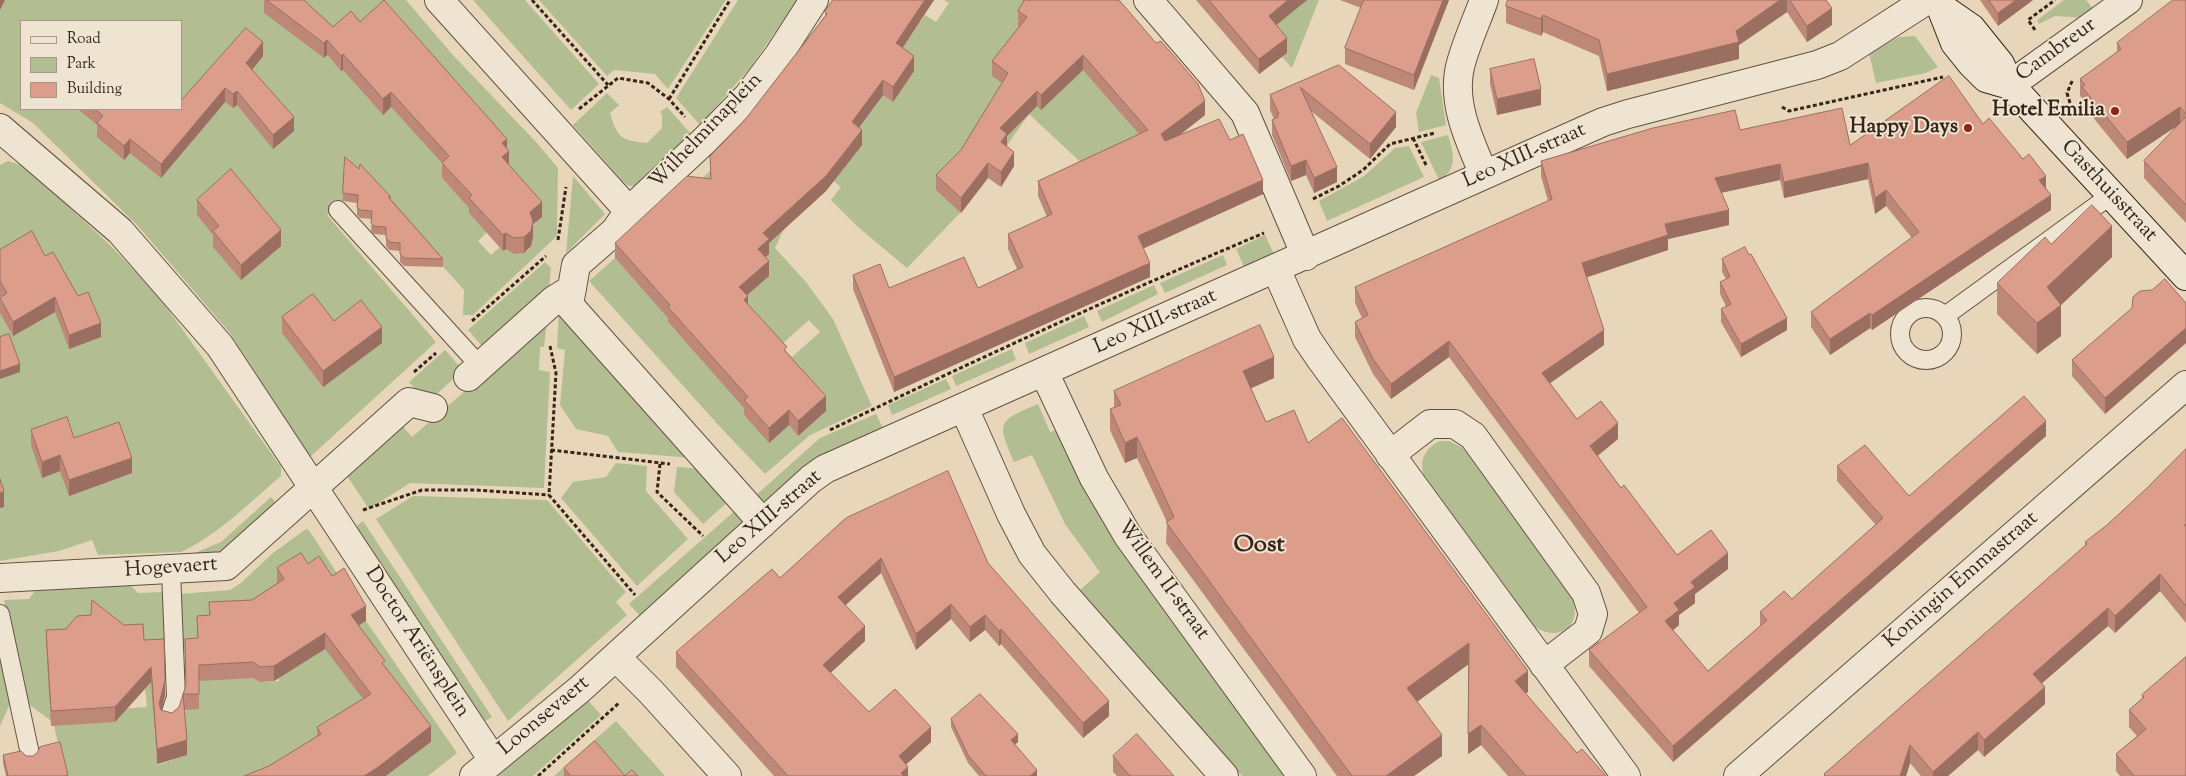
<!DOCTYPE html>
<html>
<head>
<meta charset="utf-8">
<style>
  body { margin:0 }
  #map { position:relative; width:2186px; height:776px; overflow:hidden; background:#e7d6ba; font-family:"Sorts Mill Goudy",serif }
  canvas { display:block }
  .legend { position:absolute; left:20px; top:20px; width:162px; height:90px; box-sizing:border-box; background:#efe4d2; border:1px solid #a59888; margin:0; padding:6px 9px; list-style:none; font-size:15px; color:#362618 }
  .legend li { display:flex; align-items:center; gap:10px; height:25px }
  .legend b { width:25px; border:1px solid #a59888 }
</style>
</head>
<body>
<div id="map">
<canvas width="2186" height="776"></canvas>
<ul class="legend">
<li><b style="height:6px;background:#efe4d2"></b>Road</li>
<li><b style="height:14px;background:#b2be92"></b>Park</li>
<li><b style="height:14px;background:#dc9e8a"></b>Building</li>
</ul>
</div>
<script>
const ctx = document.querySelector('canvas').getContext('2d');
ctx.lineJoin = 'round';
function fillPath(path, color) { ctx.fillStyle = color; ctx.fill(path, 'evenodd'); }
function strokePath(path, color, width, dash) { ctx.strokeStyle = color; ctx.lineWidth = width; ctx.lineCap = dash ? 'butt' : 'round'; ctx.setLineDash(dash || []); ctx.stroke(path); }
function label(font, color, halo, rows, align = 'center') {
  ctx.font = font + ' "Sorts Mill Goudy",serif'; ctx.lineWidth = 4; ctx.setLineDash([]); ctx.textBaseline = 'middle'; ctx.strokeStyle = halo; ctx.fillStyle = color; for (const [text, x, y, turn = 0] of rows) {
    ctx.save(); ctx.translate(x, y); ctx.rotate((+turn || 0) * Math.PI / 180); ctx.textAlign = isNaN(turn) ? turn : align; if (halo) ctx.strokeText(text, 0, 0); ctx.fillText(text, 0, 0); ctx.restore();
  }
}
fillPath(new Path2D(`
  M0,0H406L452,54L536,142L558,168L557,236L473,315H463L464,290L345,157L343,202L327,215L436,342L310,457L230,333L138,226L33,123L0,103ZM384,16L422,59L399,81L408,91L433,70L460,101L451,109L465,123L474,116L507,154L502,158L509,166L498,176L504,182L508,179L541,217L530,227C538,248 525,260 506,249L503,251L500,247L491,255L478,241L487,232L470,213L475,209L468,200L480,190L474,184L458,195L442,178L452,169L421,135L419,137L391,107L383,114L365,95L374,86L352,62L341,71L323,51L350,26L360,37ZM21,21H181V109H21Z
  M473,0H525L599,84L571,110Z
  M539,0H726L668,89L655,74L614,70L607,76Z
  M738,0H797L750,68L700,125L676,98Z
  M944,0H1021L1035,11L1151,129L1089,170L1029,114L960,213L907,268L858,227L831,200L841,187L813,165L775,248L806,282L833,319L872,406L810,435L765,474L721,428L589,281L615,258L639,285L700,180L710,171V174L833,122L885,51L910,37L925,15L936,22L949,3ZM709,306L678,334L668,322ZM809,320L820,332L792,357L781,345ZM826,411L798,436L789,425L769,442L744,415Z
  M1282,0H1319L1292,68L1282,57L1287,53L1267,29Z
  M2064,0H2086L2094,10L2083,18L2055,16L2039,24L2037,20Z
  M1915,36L1938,67L1926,73L1876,83L1869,53L1899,37Z
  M1431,75L1439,78L1446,125L1419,132L1416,113Z
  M607,93L619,105L610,113C618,139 621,140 647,143L662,128V115L660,112L667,107L691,134L637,185L631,186L626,185L573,125Z
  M1448,135C1453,152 1459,170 1439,180L1421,142Z
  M1409,146L1424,177L1327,221L1319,201L1364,176L1395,148Z
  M8,161L21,165L42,182L109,244L157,294L281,467V476C250,502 218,535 181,552L98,555L92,540L59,551L0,561V165Z
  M573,176L605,214L566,253Z
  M1265,235L1275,256L1245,269L1236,249Z
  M1223,255L1227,265L1165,293L1160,283Z
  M545,262L551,268L549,290L483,347L468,330Z
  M1154,285L1158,294L1102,322L1097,311Z
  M559,308L693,458L618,452L608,436L576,429L560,405L565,350L557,348Z
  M1084,316L1089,327L1029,354L1025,343Z
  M547,320L544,347H540L539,370L550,372L544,488L410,483L369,509L345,473L400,423L412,437Z
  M1012,349L1016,360L956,386L952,376Z
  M445,350L463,370L428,402L409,382Z
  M946,379L951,389L892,415L888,405Z
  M1038,404L1050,432L1059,429L1285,776H1242L1165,688L1166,686L1164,687L1080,590L1100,572L1065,524L1032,455L1014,462C997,422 997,421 1038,404Z
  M876,414L884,430L772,498L764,501L754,497L820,438Z
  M1440,441H1449L1463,448L1572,597C1583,625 1560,643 1535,627L1424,475C1419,460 1425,448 1440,441Z
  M616,463L647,466L646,491L688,539L637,586L561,498L573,482L606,477Z
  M677,467L703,469L730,500L703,524L674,492Z
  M413,496L547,500L626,592L616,602L627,615L508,721L376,519Z
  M271,497L277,504L220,556L196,559L195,553L221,542Z
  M738,508L743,517L742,523L641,617L629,604Z
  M363,521L492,717L482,723L354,528Z
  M306,529L309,530L344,584L300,642L366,621L457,753L428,776H386L431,742L277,776H66L53,722L27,703L4,600L29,599L37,588L128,583L138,593L163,592L167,677L153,711L157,765L187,755L184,721L186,709L199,708V680L253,677L260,682L279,681L272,648L182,654L180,594L230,590L241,583L273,553ZM46,645L145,688L147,707L50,714L49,695L56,694L47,665Z
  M0,645L12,699L0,726Z
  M587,699L601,715L533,776H498Z
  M616,721L665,776H554Z`), '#b2be92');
const lane = new Path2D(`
  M338,210L479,365
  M1900 334a26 26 0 1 1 52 0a26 26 0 1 1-52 0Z
  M1945,316L2111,195
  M0,614L30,754
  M169,718L176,697L171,571`);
const street = new Path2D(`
  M439,0L629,211
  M1148,0L1245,113L1306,256
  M2010,85L2128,0
  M0,128L120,231L220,346L493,760
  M1484,175C1471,143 1453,108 1459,72C1462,52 1477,20 1484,0
  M1276,269L1307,339L1322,361L1626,776
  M1044,372L1094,478L1128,536L1302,776
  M468,377L554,300L572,289
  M964,408L1011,514L1032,554L1063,593L1224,776
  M1390,455L1430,424H1455L1473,436L1586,593L1593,614L1588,631L1544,665
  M763,523L569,305L576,265L615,231L629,211L705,140L748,96L778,56L814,0
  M0,578L226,566L409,402L433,408
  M616,657L651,692L727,776
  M474,776L579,690L811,479L825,469L1603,122L1628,114L1817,65L1840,56L1927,0
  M1738,776L2186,385`);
const secondary = new Path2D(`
  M1940,5L1955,43L1971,63L1986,78L2010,85
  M1942,8L1971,28L2000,64L2010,85L2186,276`);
strokePath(lane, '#625240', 20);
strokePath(street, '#625240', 30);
strokePath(secondary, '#362618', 30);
strokePath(new Path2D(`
  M532,0L608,85
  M2035,30L2028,20L2055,0
  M669,99L730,0
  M2070,103L2067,93L2073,79
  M1782,107L1789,111L1943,77
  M579,109L618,78L648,83L669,99L685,117
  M1413,138L1427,167
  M1313,199L1339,186L1363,170L1390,144L1435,133
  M558,240L566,187
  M472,321L546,256
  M550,346L556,373L549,495L635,595
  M414,372L436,353
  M830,430C973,361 1117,295 1264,233
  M551,450L670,464
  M660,464L657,492L703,536
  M363,510L422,490H475L549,495
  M538,776L619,703`), '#362618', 3, [4, 2.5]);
strokePath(lane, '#efe4d2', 18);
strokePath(street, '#efe4d2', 28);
strokePath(secondary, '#efe4d2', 28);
fillPath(new Path2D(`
  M264,0H304L333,27L360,22L507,149L509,165L542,217L533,224V237L531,246L524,253L514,254L506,249L503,251L469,213V208L442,178V163L391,107L383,115L343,70L341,71L327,55L324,58L264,13Z
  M833,0H934L903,47L914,71L893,102L883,95L859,127L862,145L826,191L769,243V254L765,257L769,276L747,295L748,304L787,353L826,411L798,436L789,425L769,443L744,415V408L668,322V318L615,258V243L710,179V156L744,121L825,16V12Z
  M1021,0H1119L1205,115L1179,136L1230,140L1263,194L1143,248L1150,277L894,392L853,289V275L889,288H978L1017,269L1008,249V234L1047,217L1038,196V181L1139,134L1083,70L1041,110L1037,106L1007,136V146L1014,166L1001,187L988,178L961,213L936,190V175L961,150L1002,83L992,76V61L1019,27L1018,26V11L1024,2Z
  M1196,0H1307L1276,25L1287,53L1259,74Z
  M1340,0H1449L1414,90L1345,64V48L1361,8Z
  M1508,0H1826L1832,25L1807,42L1787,12L1739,45V59L1607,91L1599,56L1543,32L1541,36L1506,23V6Z
  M1980,0H2033L1998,26Z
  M2186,0V223L2144,178V161L2180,124L2127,159L2082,104V98L2080,96V79L2117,52V43Z
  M263,56L252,70L294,131L273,149L237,105L233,108L225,102L161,178L130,153L124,160L97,137V125L78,109H181Z
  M1339,65L1396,127L1370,159L1311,111L1337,182L1314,193L1306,175L1291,181L1272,135V120L1274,119L1270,110V95Z
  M1490,69L1541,105L1497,115L1490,84Z
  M1983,124L2046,189L2051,210L1872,330L1870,328L1830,355L1811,327V312L1912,238L1886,206L1875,214L1868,179L1784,198L1780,180L1721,193L1729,225L1668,239V250L1586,277L1604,345L1550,383L1577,419L1618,439L1598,456L1621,488L1677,555L1728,569L1695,594V603L1679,615V625L1673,630L1708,671L1760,626V612L1792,599L1876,525L1837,481V466L1909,496L2046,436L1673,762L1589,666V650L1639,613L1449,357L1391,399L1373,374L1355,337V322L1362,318L1355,303V287L1548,201L1541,176V161L1740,130L1850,145Z
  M343,193L391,197V199L443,259V267L404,266L400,262V251L389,250L386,246V235L374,234L371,231L372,219L360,218L357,215V203L343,201Z
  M197,200L281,246L241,280L213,247V235L197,215Z
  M2051,244L2112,257L2061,305V336L2037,354L1997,314V283Z
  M0,250L45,256L101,337L69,349L55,312L13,336L0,313V298L1,297L0,295Z
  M1722,259L1787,330L1741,357L1721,322V309L1726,306L1720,294V282L1726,279L1722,272Z
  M2186,303V343L2105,414L2072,376V360L2132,308Z
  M282,317L382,343L323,387L282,333Z
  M1274,378L1251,388L1266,422L1308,443L1528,692L1525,693L1577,753L1606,776H1508L1481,745L1468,754V664L1417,702L1442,756L1414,776H1337L1166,543L1167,522L1137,458L1125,463L1110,430V409L1114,408V391Z
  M31,430L74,438L132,473L69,496L60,471L42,478L31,445Z
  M2186,449V623L2160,591L2115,633L2108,626L2042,683L2045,704L1984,757L1978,750L1948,776H1921L1910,763L1906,776H1824V774L2085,546V542L2107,525L2146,489Z
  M846,518L988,563L1109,716L1083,738L1001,644L999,646L985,630L970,642L951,619L916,650L881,573L845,605L865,641L830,673L869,712L931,742L906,764L908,776H774L676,667V652L780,578Z
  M308,564L332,576L366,621L359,625L431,742L269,766L317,736V727L363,699L325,649L274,681L260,682L253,678L199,681V709L184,710L187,755L157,764L151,682L115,722L51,726L46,645V630L144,640L165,695L161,710L172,713L179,707L186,686L185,639L197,638V616L209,615V602L252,600L277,583V568Z
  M2186,657V776H2120L2116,771V754L2137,736L2129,727V710L2142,699V695Z
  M951,719L1018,742L1015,744L1037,776H979L968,763L951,727Z
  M3,755L26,756L68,776H6L3,763Z
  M1113,756L1174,776H1117L1113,772Z
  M564,768L625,776H564Z`), '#bd8877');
fillPath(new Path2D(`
  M0,0H5L0,10Z
  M925,0H934L896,58V43Z
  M1288,0H1307L1269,31V16Z
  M1443,0H1449L1414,90V75Z
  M1780,0H1787V12L1739,45V59L1607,91V74L1736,31Z
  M2016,0H2033L1998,26V13Z
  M1832,8V25L1807,42V26Z
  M1543,15V32L1541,36V19Z
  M1287,38V53L1259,74V59Z
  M327,40V55L324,58V43Z
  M263,42V56L246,77V63Z
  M343,54V70L341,71V56Z
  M1083,55V70L1041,110V95Z
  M914,56V71L893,102V87Z
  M883,80V95L852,137V122Z
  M225,88V102L161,178V164Z
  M1541,89V105L1497,115V99Z
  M237,91V105L233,108V94Z
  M1037,91V106L1007,136V149L1001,157L1000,128Z
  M391,92V107L383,115V99Z
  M1205,101V115L1161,149V134Z
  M2180,107V124L2127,159V142Z
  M1396,112V127L1370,159V144Z
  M294,117V131L273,149V135Z
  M862,130V145L826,191L769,243V254L758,264V249L763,233Z
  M130,139V153L124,160V146Z
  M507,139V152L509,151V166L502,172V143Z
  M1014,152V166L1001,187V172Z
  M1306,160V175L1291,181V166Z
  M988,163V178L961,213V198Z
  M1868,163V179L1784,198V182Z
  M1780,164V180L1715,194V178Z
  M1337,167V182L1314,193V178Z
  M2046,176V192L2039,180Z
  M1263,180V194L1138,251V236Z
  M1886,190V206L1875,214V198Z
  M2051,195V210L1872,330V315Z
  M542,202V217L533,224V237L531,246L524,253V237L530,212Z
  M1729,210V225L1668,239V250L1582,279V263L1665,224Z
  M2112,226V257L2061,305V336L2037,354V323L2047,287Z
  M281,230V246L241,280V265Z
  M506,233V249L503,251V235Z
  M769,261V276L739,302V287Z
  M1150,263V277L894,392V377Z
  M748,296V311L744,300Z
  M55,297V312L13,336V322Z
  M1870,313V328L1830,355V339Z
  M1787,318V330L1741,357V344Z
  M101,323V337L69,349V335Z
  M382,327V343L323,387V371Z
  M2186,328V343L2105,414V398Z
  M1604,330V345L1542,389V373Z
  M1449,341V357L1391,399V384Z
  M1274,357V378L1243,392V371Z
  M20,364V372L0,379V371Z
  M826,396V411L798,436V421Z
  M789,410V425L769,443V428Z
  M2046,421V436L1673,762V746Z
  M1618,423V439L1590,461V446Z
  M1137,437V458L1125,463V443Z
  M60,455V471L42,478V462Z
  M132,458V473L69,496V480Z
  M4,491V507L0,508V493Z
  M1728,553V569L1695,594V603L1679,615V625L1665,637V621L1674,603L1691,582Z
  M881,558V573L838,612V597Z
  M2160,574V591L2115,633V616Z
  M951,604V619L916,650V634Z
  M366,606V621L351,630V615Z
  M2108,608V626L2033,691V674Z
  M985,615V630L970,642V627Z
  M865,626V641L823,680V665Z
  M1001,629V644L999,646V631Z
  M325,633V649L274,681V666Z
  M1469,643V664L1407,709V688Z
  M151,667V682L115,722V707Z
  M1528,671V692L1515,702V681Z
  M165,680V695L159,720V704Z
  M2045,687V704L1984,757V740Z
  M1109,701V716L1083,738V723Z
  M1481,725V745L1468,754V734Z
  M431,726V742L386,776H364Z
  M931,727V742L899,771V756Z
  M1978,732V750L1948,776H1933V772Z
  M1018,734V742L1011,748V740Z
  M1442,735V756L1414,776H1386Z
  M187,740V755L157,764V749Z
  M1910,745V763L1906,776H1900Z
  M908,767V776H901V773Z
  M1037,770V776H1030Z`), '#9a6f61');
const building = new Path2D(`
  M267,0H304L333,27L351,11L360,22L384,0L507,139L502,143L509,151L502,157L542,202L530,212L533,221L531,231L524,237L514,238L506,233L503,235L469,198L472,195L442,163L449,156L391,92L383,99L343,54L341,56L327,40L324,43Z
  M833,0H925L896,43L914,56L893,87L883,80L852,122L862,130L826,176L763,233L769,239L758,249L769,261L739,287L748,296L744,300L787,347L784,350L826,396L798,421L789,410L769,428L744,400L748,397L668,307L670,305L615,243L687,176L711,179L710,156L744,121L827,14L825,12Z
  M1025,0H1119L1156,43L1161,41L1198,84L1205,101L1161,134L1165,141L1219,119L1230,140L1243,134L1263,180L1138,236L1150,263L894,377L853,275L880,264L889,288L964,257L978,288L1023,267L1008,234L1052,214L1038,181L1148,130L1083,55L1041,95L1037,91L1000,128L1007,134L1001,142L1014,152L1001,172L988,163L961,198L936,175L961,150L1008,73L992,61L1027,17L1018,11Z
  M1209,0H1288L1269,16L1287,38L1259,59Z
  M1364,0H1443L1414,75L1345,48Z
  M1508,0H1780L1736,31L1739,42L1607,74L1599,40L1543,15L1541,19L1506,6Z
  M1790,0H1826L1832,8L1807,26Z
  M1989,0H2016L1998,13Z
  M2173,0H2186V114L2180,107L2127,142L2082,87L2085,85L2080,79L2121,49L2117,43Z
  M246,28L263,42L246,63L294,117L273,135L237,91L233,94L225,88L161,164L130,139L124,146L97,123L103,116L95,109H181V101Z
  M1534,59L1541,89L1497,99L1490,69Z
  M1339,65L1396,112L1370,144L1300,87L1337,167L1314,178L1306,160L1291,166L1272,120L1278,117L1277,114H1279L1270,95Z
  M1949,76L1983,124L1989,118L2023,159L2029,154L2046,176L2039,180L2051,195L1872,315L1870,313L1830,339L1811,312L1919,232L1886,190L1875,198L1868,163L1784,182L1780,164L1715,178L1729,210L1665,224L1668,235L1582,263L1604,330L1542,373L1577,419L1601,401L1618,423L1590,446L1621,488L1624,485L1677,555L1711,530L1728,553L1691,582L1695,587L1674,603L1679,610L1665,621L1708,671L1767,620L1760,612L1784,591L1792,599L1883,518L1837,466L1865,445L1909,496L2024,396L2046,421L1673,746L1589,650L1647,607L1449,341L1391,384L1373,359L1355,322L1368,315L1355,287L1552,199L1541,161L1653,128L1735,110L1740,130L1842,108L1850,145Z
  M2186,117V205L2144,161Z
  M345,157L359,169L360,164L391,197H388L443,259L404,258L400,254V243L389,242L386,238V227L374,226L371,223L372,211L360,210L357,207L358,195L343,193Z
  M231,169L281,230L241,265L213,231L219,226L197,200Z
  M2092,205L2112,226L2047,287L2061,305L2037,323L1997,283L2045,237L2051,244Z
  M32,231L45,256L53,252L78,296L88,292L101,323L69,335L55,297L13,322L0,298L7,293L0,281V250Z
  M1745,247L1749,255L1751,254L1787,318L1741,344L1721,309L1731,304L1720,282L1730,277L1722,259Z
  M2165,279L2186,303V328L2105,398L2072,360L2132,308L2133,297L2140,291L2152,290Z
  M313,294L334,321L361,300L382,327L323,371L282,317Z
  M1260,325L1274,357L1243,371L1266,422L1294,410L1308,443L1342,418L1528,671L1515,681L1577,753L1582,749L1606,776H1526L1481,725L1468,734L1469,643L1407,688L1442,735L1386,776H1352L1166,522L1174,517L1137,437L1125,443L1110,409L1121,405L1114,391Z
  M9,334L20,364L0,371V337Z
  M67,417L74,438L119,422L132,458L69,480L60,455L42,462L31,430Z
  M2186,449V524L2184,525L2186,527V606L2160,574L2115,616L2108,608L2033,674L2045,687L1984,740L1978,732L1933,772L1910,745L1900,776H1825L1824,774L2087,544L2085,542L2107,525L2146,489Z
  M948,471L988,563L1109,701L1083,723L1001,629L999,631L985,615L970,627L951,604L916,634L881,558L838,597L865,626L823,665L869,712L895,689L931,727L899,756L908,767L901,773L904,776H788L676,652L772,569L780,578L846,518Z
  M0,479L4,491L0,493Z
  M301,553L308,564L319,556L332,576L344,568L366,606L351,615L385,661L382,663L431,726L377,768L364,776H244L269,766L321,734L317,727L371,694L325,633L274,666L260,667L253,662L199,665V694H183L187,740L157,749L151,667L115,707L51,711L46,630L66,629L77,616L91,615L92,600L124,625L143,624L144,640L164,639L165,680L159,704L161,710L172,713L179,707L186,685L185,639L198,638L197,616L210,615L209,602L252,600L284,579L277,568Z
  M2186,657V776H2134L2116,754L2146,729L2129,710L2144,697L2142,695Z
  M980,694L1018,734L1011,740L1037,770L1030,776H986L968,755L951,719Z
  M1137,734L1174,776H1130L1113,756Z
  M595,741L625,776H571L564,768Z
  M60,742L68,775L65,776H8L3,755L21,751L26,756H33L37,753L40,747Z
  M632,770L638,776H625Z`);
fillPath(building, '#dc9e8a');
strokePath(building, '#9a6f61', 1);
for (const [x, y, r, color] of [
  [2115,111,5,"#8f2418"],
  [1968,128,5,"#8f2418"]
]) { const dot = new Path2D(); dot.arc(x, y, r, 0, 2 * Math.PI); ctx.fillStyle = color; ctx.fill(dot); strokePath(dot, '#efe4d2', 2); }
label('21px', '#362618', '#efe4d2', [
  ["Cambreur",2057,51,-36],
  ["Wilhelminaplein",707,132,-46],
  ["Leo XIII-straat",1525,157,-24],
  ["Gasthuisstraat",2108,192,47],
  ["Leo XIII-straat",1156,323,-24],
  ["Leo XIII-straat",770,518,-41],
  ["Hogevaert",171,569,-4],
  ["Willem II-straat",1162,581,54],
  ["Koningin Emmastraat",1962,581,-41],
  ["Doctor Ariënsplein",416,643,57],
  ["Loonsevaert",545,717,-40]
]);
label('bold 21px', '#362618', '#efe4d2', [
  ["Hotel Emilia",2105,111],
  ["Happy Days",1958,128]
], 'right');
label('bold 24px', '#362618', '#efe4d2', [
  ["Oost",1259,547]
]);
</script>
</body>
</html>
